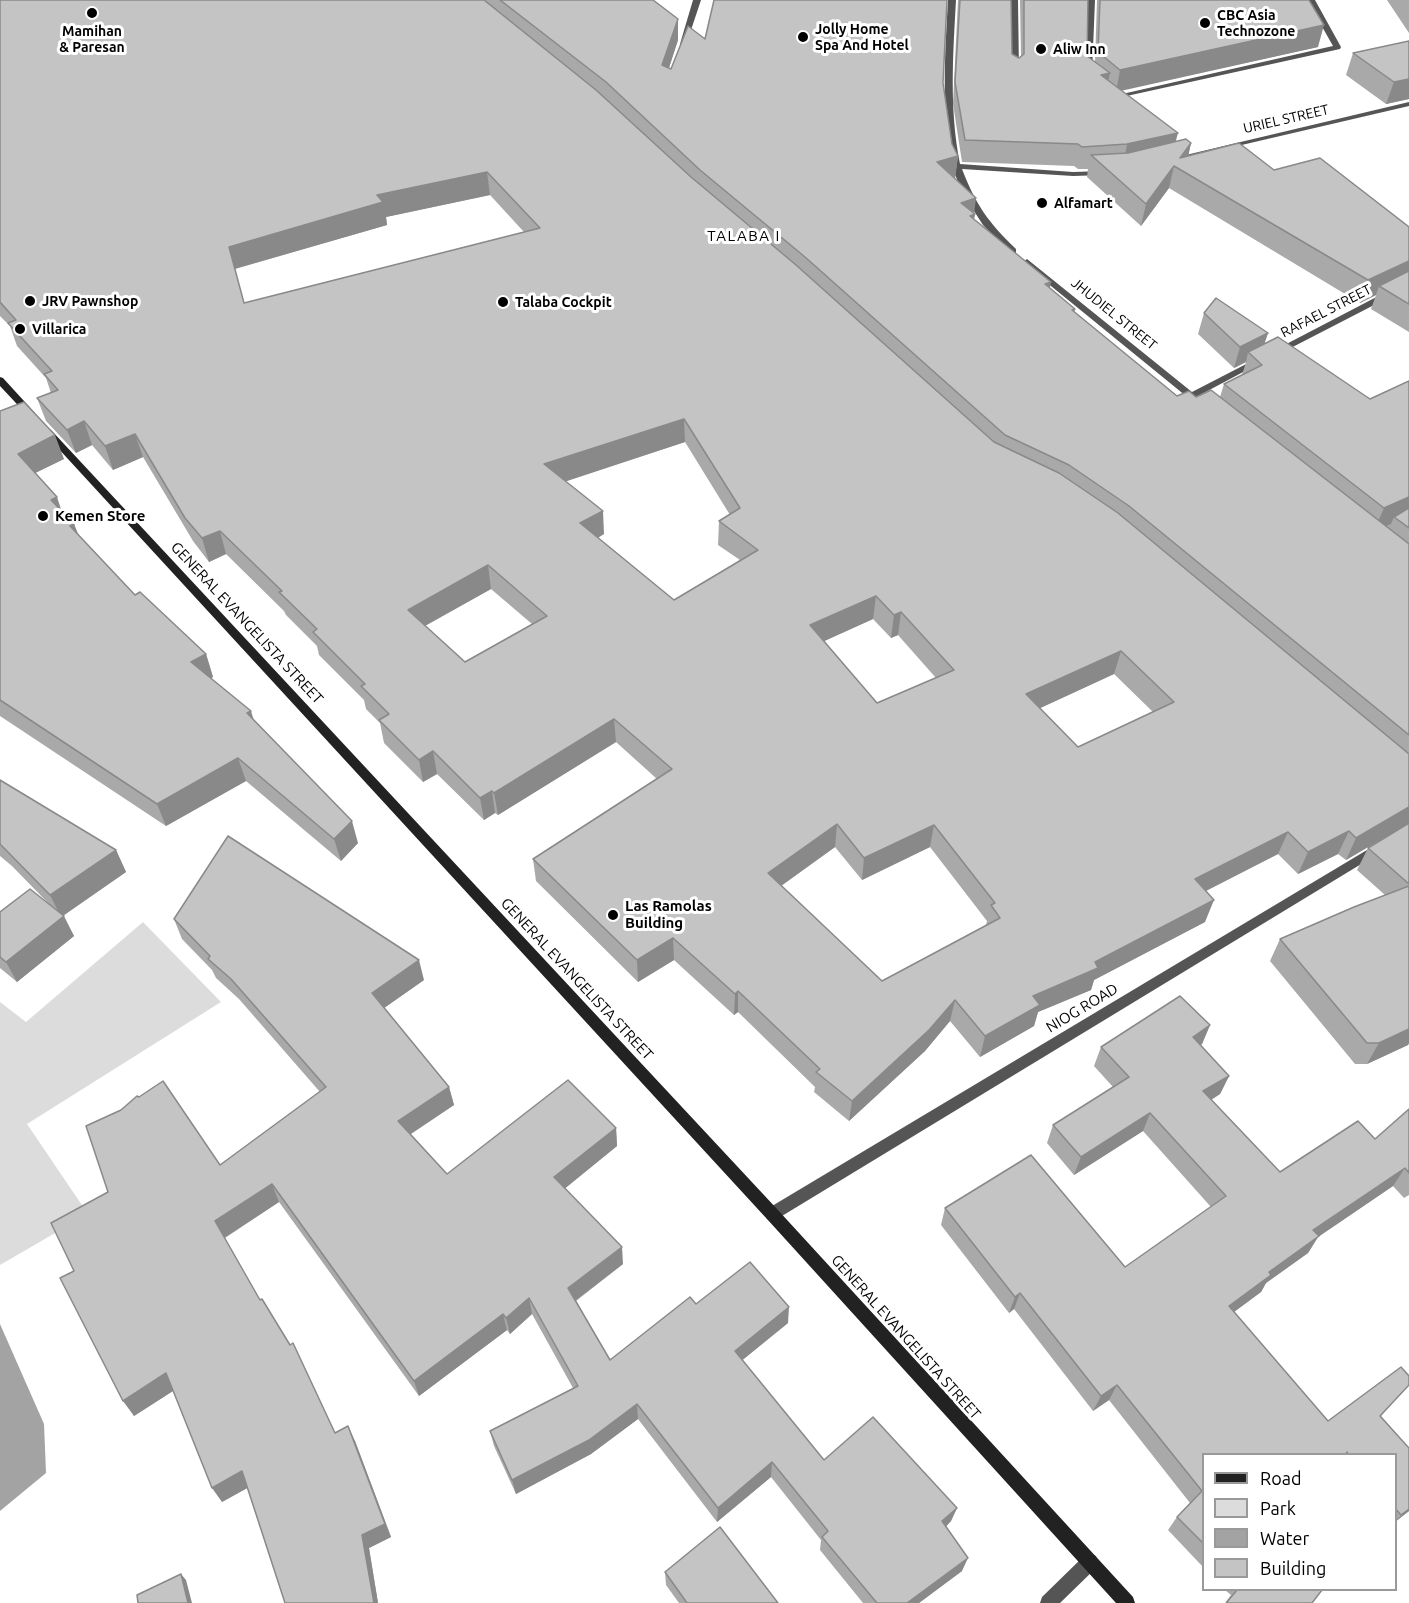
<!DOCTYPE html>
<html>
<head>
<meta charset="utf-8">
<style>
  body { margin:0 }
  #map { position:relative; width:1409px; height:1603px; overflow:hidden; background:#fff; font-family:Ubuntu,sans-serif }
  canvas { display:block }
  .legend { position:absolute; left:1202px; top:1453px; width:195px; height:138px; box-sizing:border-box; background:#fff; border:2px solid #999; margin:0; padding:8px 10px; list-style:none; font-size:18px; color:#000 }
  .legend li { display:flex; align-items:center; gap:12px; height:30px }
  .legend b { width:30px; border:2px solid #999 }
</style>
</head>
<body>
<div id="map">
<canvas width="1409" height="1603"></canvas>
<ul class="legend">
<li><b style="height:8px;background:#222"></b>Road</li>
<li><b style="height:16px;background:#dcdcdc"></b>Park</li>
<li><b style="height:16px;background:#a3a3a3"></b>Water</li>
<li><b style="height:16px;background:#c4c4c4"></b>Building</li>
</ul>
</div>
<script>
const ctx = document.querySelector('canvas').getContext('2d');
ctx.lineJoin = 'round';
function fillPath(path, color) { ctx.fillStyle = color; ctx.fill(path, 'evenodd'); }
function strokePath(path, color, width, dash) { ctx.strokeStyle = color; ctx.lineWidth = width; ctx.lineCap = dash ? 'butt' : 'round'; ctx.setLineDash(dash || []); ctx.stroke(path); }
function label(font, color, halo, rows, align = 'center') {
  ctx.font = font + ' Ubuntu,sans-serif'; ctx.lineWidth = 6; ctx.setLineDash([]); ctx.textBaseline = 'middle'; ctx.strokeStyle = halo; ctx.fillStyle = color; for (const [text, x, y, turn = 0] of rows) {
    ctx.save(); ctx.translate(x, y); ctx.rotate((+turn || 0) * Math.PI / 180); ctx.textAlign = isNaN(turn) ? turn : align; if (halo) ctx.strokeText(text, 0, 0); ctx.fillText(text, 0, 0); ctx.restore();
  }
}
fillPath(new Path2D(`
  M143,922L221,1002L27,1124L88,1214L0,1265V1002L26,1022Z`), '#dcdcdc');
fillPath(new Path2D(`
  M0,1324L44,1424L46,1473L0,1511Z`), '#a3a3a3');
fillPath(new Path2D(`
  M693,0H701L687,42L680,44Z
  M1010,0H1018L1019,72L1015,74L1011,72Z
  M1087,0H1095L1092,74L1088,76L1084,74Z
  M1307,0H1315L1341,47L1340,49L1113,99L1109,97L1333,46Z`), '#555');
fillPath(new Path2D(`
  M948,0H956C953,55 949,109 960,164L1073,172L1104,171L1108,173L1104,175L1073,176L962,169C976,205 988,222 1016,249V253H1010L983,225L965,197L951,166L952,164C941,109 945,55 948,0Z
  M1409,102V106L1173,161L1169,159Z
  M1027,259L1192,392L1254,360L1257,359L1262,362L1198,396L1205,403L1203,405H1197L1024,264L1023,262Z
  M1409,280V287L1281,353H1275L1273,351Z
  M1090,1554L1096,1556L1098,1562L1096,1568L1060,1603H1040L1042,1597L1084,1556Z`), '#555');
fillPath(new Path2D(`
  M1377,844L1381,846L1383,849L1381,852L777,1219L772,1221L767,1219L765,1214L767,1209Z`), '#555');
fillPath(new Path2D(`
  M0,377L3,378L35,413V417H29L0,386Z
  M48,429L51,430L777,1209L1133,1597L1135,1603H1116L767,1219L45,434L43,432Z`), '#222');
fillPath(new Path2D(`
  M0,0H653L678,40L669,68L671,69L705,39L943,83L952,144L958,156L955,178L975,214L974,219L1050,288L1075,309V312L1177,396L1196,397H1220L1224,384L1242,375L1246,362L1234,368L1198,334L1204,313L1268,333L1264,344L1370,399L1409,381V823L1346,860L1338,854L1298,874L1278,854L1206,891L1205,922L1094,980L1091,990L1038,1012L1034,1026L980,1057L950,1021L925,1051L849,1121L814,1092L815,1087L738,1012L734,1015L674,960L638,982L536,881L533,859L657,779L616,742L498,815L495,813L484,820L437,774L423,782L384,743L380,723L366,709L364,700L319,655L317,646L286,615L284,611L226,554L209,562L193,541L143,457L113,470L92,445L76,453L46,421L37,398L51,393L46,378L17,346L10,326L0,316ZM490,195L524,232L244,303L235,269L387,225L386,217ZM685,442L730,515L719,521L718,545L740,560L674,600L598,538L604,534L565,481ZM491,589L532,624L465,662L425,626ZM873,619L891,638L898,635L936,678L877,703L824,641ZM1114,674L1153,712L1078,747L1040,708ZM835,847L862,880L930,847L987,921L986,925L882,981L781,886Z
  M958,0H1011L1012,54L1019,58L1021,57L1020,0H1088L1087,56L1095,62L1097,0H1309L1318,47L1121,90L1175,142L1191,143L1188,156L1274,170L1409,227V332L1371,309L1376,295L1360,303L1169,188L1141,226L1087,177L1088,169H1078L1074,166L962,162L953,104Z
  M1387,0H1409V33Z
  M1409,41V99L1386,104L1346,75L1353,53Z
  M0,411L64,459L35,473L62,512L74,524L79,536L135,595L206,654L213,677L211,678L253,719L358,843L341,861L246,781L166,826L0,716Z
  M0,780L116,850L126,872L63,916L74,936L17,982L0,968V912L51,906L12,866L0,856Z
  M1409,823V1043L1408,1045L1367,1064H1355L1270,961L1280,939L1385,895L1357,870L1368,848Z
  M174,919L424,980L384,1008L449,1087L454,1105L411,1134L447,1174L616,1128L617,1146L565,1188L623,1264L576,1301L610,1360L696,1304L788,1323L742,1360L824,1460L957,1508L951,1521L946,1527L962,1571L919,1603H863L820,1550L821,1540L771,1477L717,1522L638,1419L591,1454L516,1494L494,1446L490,1431L573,1388L532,1314L510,1334L507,1330L419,1396L279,1202L225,1238L335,1433L355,1441L391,1537L369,1548L378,1603H285L247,1488L222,1502L173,1391L134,1416L74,1271L320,1092L239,999L216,978L212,970L182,939Z
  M1180,996L1210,1025L1202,1044L1200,1045L1229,1076L1220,1094L1211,1100L1280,1172L1358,1121L1375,1139L1409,1109V1195L1404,1198L1393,1186L1318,1237L1308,1253L1266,1283L1261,1292L1234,1312L1328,1421L1401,1367L1409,1376V1385L1381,1416L1409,1448V1511L1395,1522V1455H1203V1567L1168,1530L1177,1517L1190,1503L1109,1400L1093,1411L1014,1309L1009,1313L941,1225L945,1208L1031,1155L1125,1267L1211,1207L1143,1131L1074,1175L1047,1143L1053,1125L1113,1087L1094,1066L1101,1047Z
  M665,1572L778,1603H679L666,1585Z
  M1225,1590H1322L1312,1603H1225L1231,1595Z`), '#a9a9a9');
fillPath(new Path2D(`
  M678,19V40L663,86L662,65Z
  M1324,25L1318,47L1116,92L1120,70Z
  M1110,73L1105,95L1101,75Z
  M1409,79V99L1386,104L1394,82Z
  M1178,133L1172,155L1123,167L1127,144Z
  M1191,143L1186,166L1180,158Z
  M958,156L955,178L937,162Z
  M1174,166L1169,188L1141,226L1146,204Z
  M487,172L490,195L386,217L387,225L234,269L229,247L377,195Z
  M976,198L974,215L975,214L971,237L961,203Z
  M1409,261V279L1379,286L1376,295L1360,303L1368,280Z
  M1051,282L1047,305L1045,284Z
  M1268,333L1261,354L1248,352L1246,362L1234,368L1240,347Z
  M684,419L685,442L546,488L544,464Z
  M84,421L92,445L76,453L67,430Z
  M135,434L143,457L113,470L105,446Z
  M55,435L64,459L27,477L18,454Z
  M57,497L65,521L51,500Z
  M1409,497V515L1394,517L1391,524L1374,531L1384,508Z
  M603,511L604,534L582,546L580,523Z
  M74,524L83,548L70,526Z
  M220,531L226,554L209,562L202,538Z
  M488,565L491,589L412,633L408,610Z
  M876,596L873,619L809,648L810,625Z
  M901,612L898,635L891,638L894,615Z
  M1121,651L1114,674L1021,717L1026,694Z
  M206,654L213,677L199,685L191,662Z
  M251,711L258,734L247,713Z
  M614,719L616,742L498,815L494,793Z
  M433,751L437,774L423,782L419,760Z
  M238,758L246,781L166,826L157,804Z
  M492,791L495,813L484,820L480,798Z
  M1409,807V823L1346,860L1356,838Z
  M352,821L358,843L341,861L334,839Z
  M837,824L835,847L767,896L768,873Z
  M934,825L930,847L862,880L864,858Z
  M1349,831L1338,854L1298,874L1308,852Z
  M1288,832L1278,854L1186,901L1195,879Z
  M116,850L126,872L61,917L50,895Z
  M1214,900L1205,922L1094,980L1091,990L1038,1012L1034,1026L980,1057L985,1036L1033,996L1095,962Z
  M64,916L74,936L17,982L6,962Z
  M673,938L674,960L638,982L637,960Z
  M419,960L424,980L377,1013L372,993Z
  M738,991V1012L734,1015L735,994Z
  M955,1000L950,1021L925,1051L849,1121L852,1101Z
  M1409,1016V1043L1408,1045L1367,1064L1379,1043Z
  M1210,1025L1202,1044L1184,1056L1193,1037Z
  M1229,1076L1220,1094L1195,1110L1203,1091Z
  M449,1087L454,1105L403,1139L398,1121Z
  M1150,1113L1143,1131L1074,1175L1081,1157Z
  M616,1128L617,1146L557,1195L554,1177Z
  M1405,1168L1393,1186L1318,1237L1308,1253L1266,1283L1261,1292L1219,1323L1229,1306L1269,1272L1313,1230Z
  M272,1184L279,1202L224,1238L215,1221Z
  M622,1247L623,1264L571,1304L568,1288Z
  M1020,1293L1014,1309L1009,1313L1015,1297Z
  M529,1298L532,1314L510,1334L506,1318Z
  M789,1307L788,1323L734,1367L735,1351Z
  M503,1314L507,1330L419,1396L414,1381Z
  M166,1373L176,1389L134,1416L123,1401Z
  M1117,1385L1109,1400L1093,1411L1101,1396Z
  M637,1404L638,1419L591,1454L516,1494L512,1480Z
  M348,1426L355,1441L391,1537L369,1548L378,1603H374L362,1535Z
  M772,1462L771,1477L717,1522L718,1508Z
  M242,1471L251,1486L222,1502L212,1488Z
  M957,1508L951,1521L937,1535L942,1521Z
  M1409,1509V1511L1395,1522V1521Z
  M968,1558L962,1571L919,1603H907Z
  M181,1574L186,1580L192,1603H188Z`), '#898989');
const building = new Path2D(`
  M0,0H484L596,90L691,177L796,265L994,442L1059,473L1118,513L1409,754V807L1356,838L1349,831L1308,852L1288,832L1195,879L1214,900L1095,962L1098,968L1033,996L1040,1005L985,1036L955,1000L929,1030L852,1101L816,1072L820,1069L738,991L735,994L673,938L637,960L533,859L672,769L614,719L494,793L492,791L480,798L433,751L419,760L379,720L389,714L361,686L365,684L313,632L317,629L279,592L282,591L220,531L202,538L185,518L135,434L105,446L84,421L67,430L37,398L58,390L44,374L52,371L8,323L16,320L0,302ZM487,172L540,228L244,303L229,247L383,202L377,195ZM684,419L740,508L719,521L758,550L674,600L580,523L603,511L544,464ZM488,565L547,616L465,662L408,610ZM876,596L894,615L901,612L954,670L877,703L810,625ZM1121,651L1174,702L1078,747L1026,694ZM837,824L864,858L934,825L995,903L991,905L1000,918L882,981L768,873Z
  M500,0H653L678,19L662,65L671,69L688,26L705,39L714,0H947L943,83L952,144L958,156L937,162L976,198L961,203L975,214L970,216L1051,282L1045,284L1075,309L1072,310L1177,396L1189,391L1196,397L1211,390L1409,544V735L1129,506L1069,465L1005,435L805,257L700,170L606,82Z
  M960,0H1011L1012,54L1019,58L1024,54V0H1088L1087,56L1110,73L1101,75L1178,133L1127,144L1082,147L1078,144L965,140L955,82Z
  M1100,0H1309L1324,25L1120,70L1098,52Z
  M1409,41V79L1394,82L1353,53Z
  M1186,139L1191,143L1180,158L1239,143L1274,170L1320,158L1409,227V261L1368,280L1174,166L1146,204L1091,155L1128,153Z
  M1409,271V304L1379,286Z
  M1216,298L1268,333L1240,347L1204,313Z
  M1278,337L1370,399L1409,381V497L1384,508L1224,384L1262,365L1248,352Z
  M24,402L55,435L18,454L57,497L51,500L74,524L70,526L135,595L140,592L206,654L191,662L251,711L247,713L352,821L334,839L238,758L157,804L0,700V411Z
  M1409,508V528L1394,517Z
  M0,780L116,850L50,895L0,844Z
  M1409,823V884L1368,848Z
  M228,836L419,960L372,993L449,1087L398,1121L447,1174L568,1080L616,1128L554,1177L622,1247L568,1288L610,1360L690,1297L696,1304L750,1262L789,1307L735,1351L824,1460L873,1417L957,1508L942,1521L968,1558L907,1603H877L822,1537L828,1531L772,1462L718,1508L637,1404L589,1440L512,1480L490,1431L578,1386L529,1298L506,1318L503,1314L414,1381L272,1184L215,1221L260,1300L262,1299L290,1345L293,1343L335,1433L348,1426L385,1524L362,1535L374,1603H285L242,1471L212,1488L166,1373L123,1401L60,1278L74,1271L51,1223L108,1192L86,1126L121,1110L137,1096L139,1097L163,1081L220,1165L326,1087L231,979L208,959L210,956L174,919Z
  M1409,886V1029L1379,1043H1367L1280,939L1354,907Z
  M30,889L64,916L6,962L0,957V912Z
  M1180,996L1210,1025L1193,1037L1229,1076L1203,1091L1280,1172L1358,1121L1375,1139L1409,1109V1173L1405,1168L1313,1230L1319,1236L1269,1272L1271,1275L1229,1306L1328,1421L1401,1367L1409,1376V1385L1380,1416L1409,1448V1509L1401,1515L1395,1508V1455H1349L1347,1452L1345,1455H1203V1543L1177,1517L1202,1491L1117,1385L1101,1396L1020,1293L1015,1297L945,1208L1031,1155L1125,1267L1226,1196L1150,1113L1081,1157L1053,1125L1129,1077L1101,1047Z
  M720,1527L778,1603H687L665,1572Z
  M181,1574L188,1603H138L137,1595Z
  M1237,1590H1322L1312,1603H1227V1602Z`);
fillPath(building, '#c4c4c4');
strokePath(building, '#898989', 1.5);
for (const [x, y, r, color] of [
  [92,13,6,"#000"],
  [1205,23,6,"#000"],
  [803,37,6,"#000"],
  [1041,49,6,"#000"],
  [1042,203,6,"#000"],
  [30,301,6,"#000"],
  [503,302,6,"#000"],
  [20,329,6,"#000"],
  [43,516,6,"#000"],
  [613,915,6,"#000"]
]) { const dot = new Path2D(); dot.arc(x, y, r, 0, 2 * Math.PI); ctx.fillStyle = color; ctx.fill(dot); strokePath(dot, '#fff', 2); }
label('bold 14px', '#000', '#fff', [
  ["CBC Asia",1217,15],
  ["Technozone",1217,31],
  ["Jolly Home",815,29],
  ["Spa And Hotel",815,45],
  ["Mamihan",92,31,"center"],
  ["& Paresan",92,47,"center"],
  ["Aliw Inn",1053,49],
  ["Alfamart",1054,203],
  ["JRV Pawnshop",42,301],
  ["Talaba Cockpit",515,302],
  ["Villarica",32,329]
], 'left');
label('14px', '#000', '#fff', [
  ["URIEL STREET",1286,119,-13],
  ["RAFAEL STREET",1326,311,-27],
  ["JHUDIEL STREET",1114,314,39]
]);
ctx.letterSpacing = '1.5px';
label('15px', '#000', '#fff', [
  ["TALABA I",744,236]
]);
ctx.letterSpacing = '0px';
label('bold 15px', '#000', '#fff', [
  ["Kemen Store",55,516],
  ["Las Ramolas",625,906],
  ["Building",625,923]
], 'left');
label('15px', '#000', '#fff', [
  ["GENERAL EVANGELISTA STREET",247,623,47],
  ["GENERAL EVANGELISTA STREET",577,979,47],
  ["NIOG ROAD",1082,1008,-31],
  ["GENERAL EVANGELISTA STREET",906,1337,48]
]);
</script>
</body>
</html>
